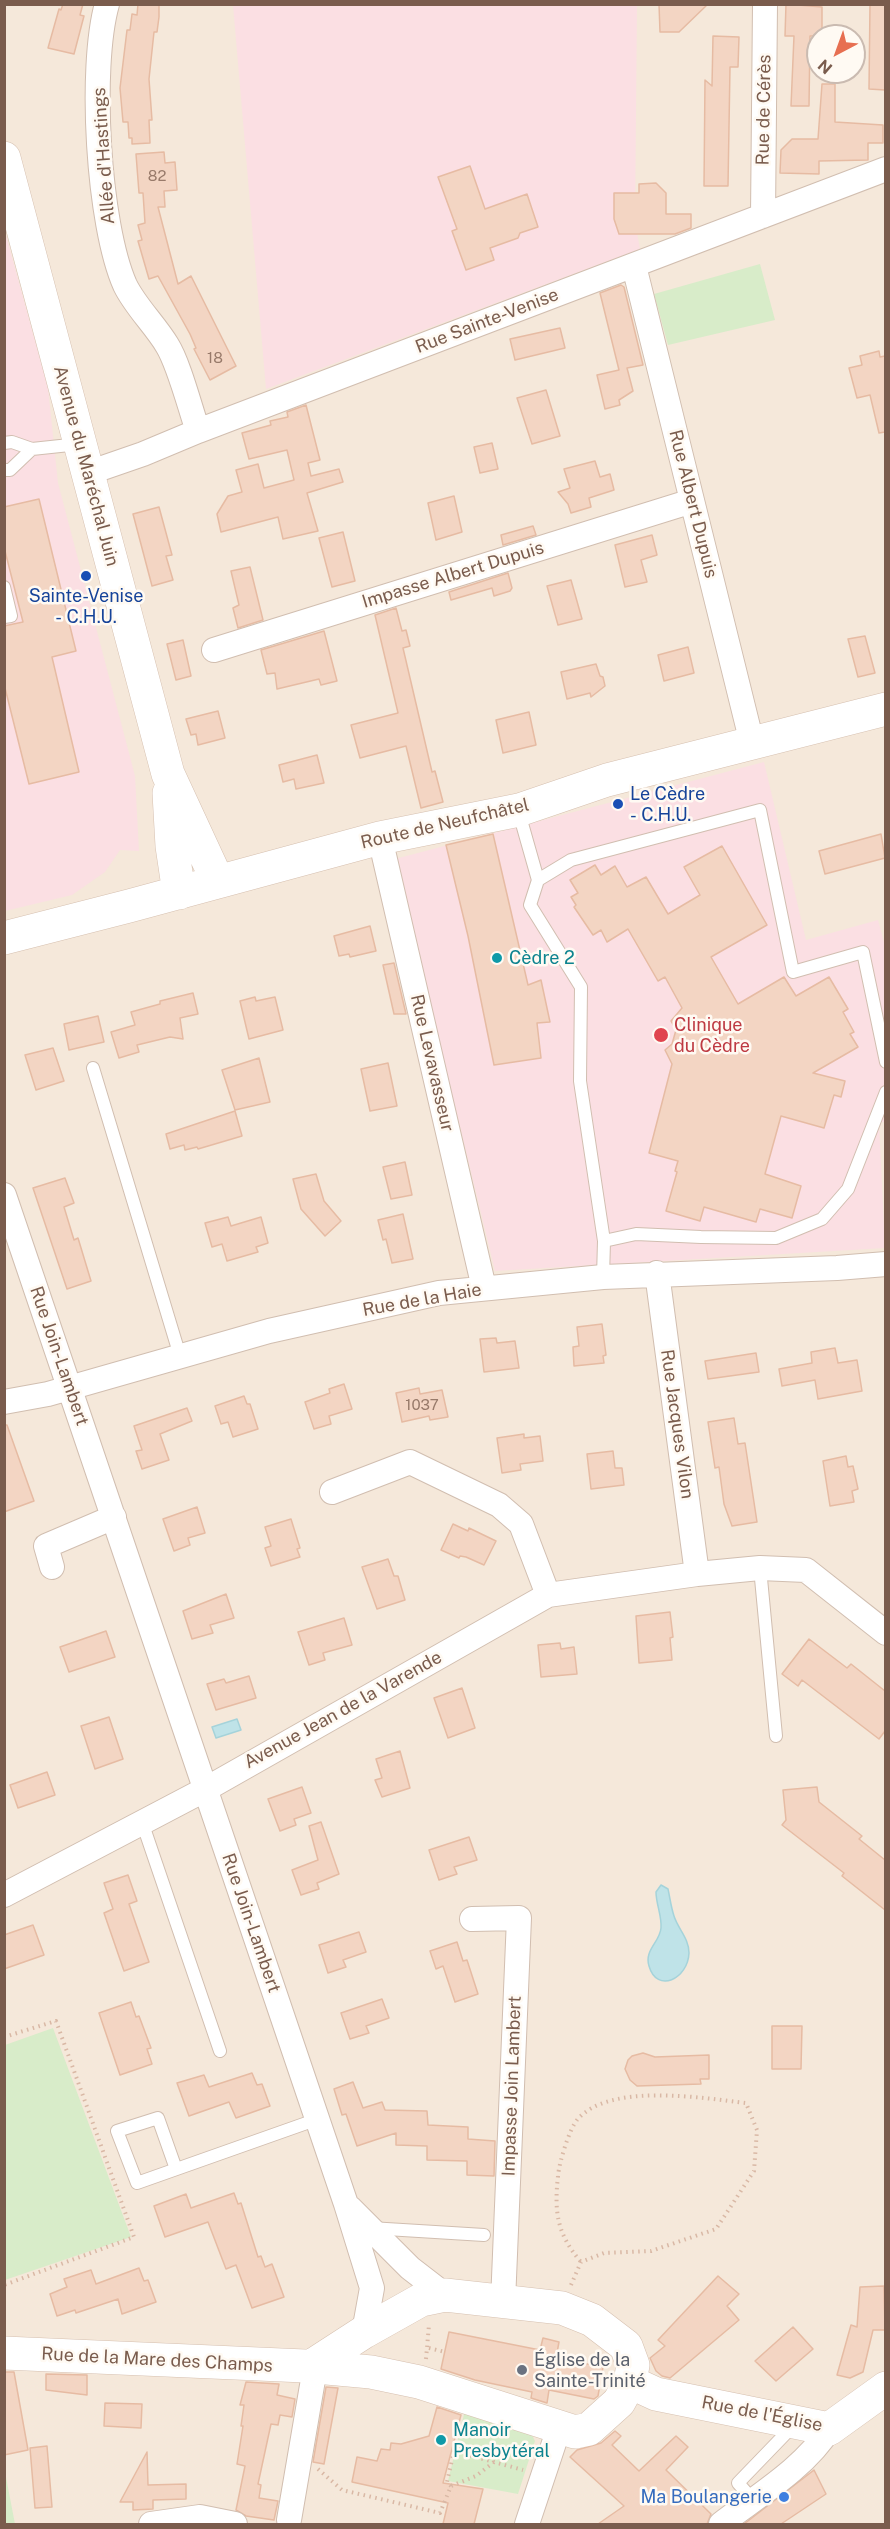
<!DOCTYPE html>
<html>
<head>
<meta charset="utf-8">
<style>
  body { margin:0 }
  #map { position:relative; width:890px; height:2529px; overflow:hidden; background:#fdf6ec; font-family:"Public Sans",sans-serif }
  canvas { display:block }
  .frame { position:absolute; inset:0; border:6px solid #7a5c4d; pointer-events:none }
  .north { position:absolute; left:806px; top:24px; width:60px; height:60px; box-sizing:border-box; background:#fffaf3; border:2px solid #cabbb1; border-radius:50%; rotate:221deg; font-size:16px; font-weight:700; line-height:24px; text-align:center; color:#7a5c4d }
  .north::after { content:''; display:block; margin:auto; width:21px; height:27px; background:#e76f51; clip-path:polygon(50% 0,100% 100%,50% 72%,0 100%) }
</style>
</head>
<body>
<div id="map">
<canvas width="890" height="2529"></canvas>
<div class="frame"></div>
<div class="north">N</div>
</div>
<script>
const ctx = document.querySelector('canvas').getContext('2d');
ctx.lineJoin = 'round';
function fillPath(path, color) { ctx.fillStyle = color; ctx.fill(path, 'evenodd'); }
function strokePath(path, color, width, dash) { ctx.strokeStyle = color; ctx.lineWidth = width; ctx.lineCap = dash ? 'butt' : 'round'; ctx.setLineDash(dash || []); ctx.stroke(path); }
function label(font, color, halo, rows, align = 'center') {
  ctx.font = font + ' "Public Sans",sans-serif'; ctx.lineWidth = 5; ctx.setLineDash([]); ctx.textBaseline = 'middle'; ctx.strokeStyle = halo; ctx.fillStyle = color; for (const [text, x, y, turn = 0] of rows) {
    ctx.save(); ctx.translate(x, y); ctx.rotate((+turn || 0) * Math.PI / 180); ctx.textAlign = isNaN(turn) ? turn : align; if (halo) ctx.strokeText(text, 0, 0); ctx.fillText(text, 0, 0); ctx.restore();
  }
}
fillPath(new Path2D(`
  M5,5H885V2524H5ZM818,36H854V72H818Z`), '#f5e8da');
fillPath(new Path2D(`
  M233,5H637L635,222L640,249L266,389Z
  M4,228L48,388L58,483L135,776L139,851L120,850L105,872L72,895L5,911Z
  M764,762L806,940L878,920L885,946L886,1121L879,1123L885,1248L495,1271L395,859Z`), '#fbdfe3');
fillPath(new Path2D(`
  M760,264L775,320L668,345L654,294Z
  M53,2028L131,2237L5,2280V2045Z
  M466,2406L532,2435L535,2441L518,2494L448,2481Z
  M4,2472H5L15,2524H5Z`), '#d8ecc9');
const water = new Path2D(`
  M237,1719L241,1730L216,1738L212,1727Z
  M661,1885L668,1889C670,1898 671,1907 674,1916C678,1929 689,1938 689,1953C688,1979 657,1994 649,1966C644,1950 660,1942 661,1928C662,1916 656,1904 656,1892Z`);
fillPath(water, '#bfe3e8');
strokePath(water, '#a5d3da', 1.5);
const building = new Path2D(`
  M63,4H83L80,15L84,16L74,54L48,48L59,9L61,10Z
  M138,4H159V17L157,32H154L149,79L152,120H149L150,143L132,144V138H129L128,122H123L120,88L127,30H130L132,14L137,15Z
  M659,4H708L679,32H660Z
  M786,4L822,7V36H810L809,106H791L794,36H785Z
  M870,4H885V90L869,89Z
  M713,36L739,37L738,67H730L728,186H704L705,80L712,86Z
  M822,84H835V122L883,125V143H868V160L819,161V174L780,173L781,150L792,139H818Z
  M164,152L165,163L175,162L177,190L164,191L165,207H158L178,284L191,276L236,366L210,380L194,349L196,348L190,334L158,276L149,279L138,241L142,240L138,225L145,223L143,193H139L136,154Z
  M470,166L485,209L527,194L538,227L520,233L518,238L490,248L494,260L466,270L452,231L457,229L438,177Z
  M656,183L666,193V214H691V228L675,234H619L614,219V193H639V184Z
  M621,285L624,287L643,365L627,368L633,391L619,400L620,405L605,409L597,375L619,370L600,293Z
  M560,328L565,348L515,360L510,339Z
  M879,351L880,357L885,356V432L879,433L870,395L857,398L849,368L862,365L860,356Z
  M546,390L560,436L532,444L517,398Z
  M306,405L320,460L308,463L311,476L339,469L343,482L307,493L318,531L283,539L278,517L221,532L217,514L228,496L242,492L236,470L258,464L264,488L294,480L287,450L249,459L242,433L271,425L270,421L288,417L287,412Z
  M492,443L498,469L480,473L474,447Z
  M595,461L600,477L610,474L614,490L589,498L591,507L571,513L568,504L558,492L570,488L564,469Z
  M454,496L462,532L436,540L428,503Z
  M39,499L76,651L52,657L79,772L29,784L4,684V626L23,622L4,547V507Z
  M159,507L172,555L166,556L173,580L152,586L133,514Z
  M533,526L536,535L503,545L501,535Z
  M343,532L355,581L332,587L319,538Z
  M652,535L657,555L641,560L647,582L625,587L615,545Z
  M250,567L263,620L238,628L233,608L239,605L231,571Z
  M508,573L512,588L510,591L494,596L492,588L451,600L449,592Z
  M571,580L582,619L558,625L547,586Z
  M396,608L402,631L406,630L410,646L403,648L432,772L435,771L443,802L421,808L406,746L360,758L351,725L398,713L375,615Z
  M324,631L337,681L321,685L319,679L277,689L275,673L267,674L261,650Z
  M865,636L875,673L858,677L848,639Z
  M183,640L191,676L176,680L167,644Z
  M688,647L694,673L664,681L658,655Z
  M596,664L600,676L603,677L605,686L591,697L590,693L567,699L561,672Z
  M218,711L225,738L198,745L196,734L191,735L186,719Z
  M529,712L536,745L503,753L496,720Z
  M317,755L324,783L296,789L294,779L283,782L279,765Z
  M493,834L528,985L541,980L550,1022L537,1023L541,1058L494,1065L468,936L446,845Z
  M881,834L885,858L825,874L819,851Z
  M722,846L767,925L711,957L738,1004L784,977L796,996L829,977L848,1009L843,1012L854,1032L850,1034L858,1047L813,1073L845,1081L841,1097L834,1095L824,1128L781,1116L765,1174L801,1186L792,1218L760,1209L756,1222L704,1207L700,1221L666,1211L677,1172L675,1171L678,1161L649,1153L672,1064L665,1050L672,1044L676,1030L671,1021L682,1008L665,977L658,981L628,929L607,942L601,930L593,935L574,907L576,905L571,897L578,893L570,880L595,865L601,875L615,866L627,887L646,877L668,914L700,895L684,867Z
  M370,926L376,951L350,957L349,954L339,956L334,936Z
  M394,963L406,1014H394L383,965Z
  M193,993L198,1014L180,1018L183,1039L170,1037L137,1045L139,1052L119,1058L111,1032L135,1025L131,1012L160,1004V1001Z
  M255,997L256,1001L275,997L283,1030L249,1039L240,1001Z
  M98,1016L104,1042L69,1050L64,1024Z
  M53,1048L64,1081L36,1090L25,1055Z
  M259,1058L270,1102L235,1110L222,1070Z
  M388,1063L397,1106L370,1111L361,1069Z
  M235,1111L242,1136L198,1149L197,1147L185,1150L184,1145L170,1149L166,1134Z
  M405,1162L412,1195L391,1199L383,1167Z
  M316,1174L324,1201L341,1221L325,1236L301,1209L293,1179Z
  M65,1178L74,1203L64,1207L74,1240L78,1238L91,1281L67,1289L33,1188Z
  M403,1214L413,1259L392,1263L386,1239L383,1240L378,1220Z
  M228,1217L231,1226L261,1217L268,1243L256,1247L258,1252L227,1261L222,1244L212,1247L205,1223Z
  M602,1324L606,1355L603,1356L604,1363L574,1366L573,1347L579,1346L577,1327Z
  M496,1338L497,1343L515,1341L519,1368L484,1372L480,1339Z
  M835,1348L838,1363L857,1360L862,1391L818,1399L815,1380L782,1386L779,1369L812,1363L811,1352Z
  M756,1353L759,1372L708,1379L705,1361Z
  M344,1384L352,1409L329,1416L331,1424L314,1429L305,1402L330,1393L329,1389Z
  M419,1388L420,1394L442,1390L448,1417L430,1420L429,1416L402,1422L396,1393Z
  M244,1396L247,1404H250L258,1429L233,1437L228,1422L221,1424L215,1406Z
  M187,1408L192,1421L160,1434L169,1460L142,1469L136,1451L142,1450L134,1426Z
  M734,1418L738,1444L745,1443L757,1522L732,1526L724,1504L719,1467L715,1468L708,1422Z
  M4,1425H7L34,1501L4,1512Z
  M524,1434V1438L540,1436L543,1461L520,1464L521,1470L502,1473L497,1438Z
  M613,1451L615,1468H622L624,1485L591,1489L587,1454Z
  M846,1456L848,1467L853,1466L858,1489L852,1491L854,1502L830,1506L823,1461Z
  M197,1507L205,1533L188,1538L190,1545L174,1551L163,1519Z
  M291,1519L300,1548L297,1549L300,1557L271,1566L265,1548L271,1546L265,1527Z
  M453,1524L468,1531L469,1528L496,1541L484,1565L466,1557L460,1556L459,1558L441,1550Z
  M388,1559L394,1576H398L405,1600L377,1609L362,1567Z
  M226,1594L234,1618L210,1625L213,1633L192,1639L183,1611Z
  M670,1612L673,1637L670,1638L672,1660L639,1663L636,1616Z
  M344,1618L352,1645L323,1653L325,1660L309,1665L298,1632Z
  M106,1631L115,1657L69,1672L60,1647Z
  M809,1639L847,1668L851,1664L885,1691V1731L879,1739L802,1680L798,1686L782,1674Z
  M560,1643L561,1649L574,1647L577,1674L541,1677L538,1645Z
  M249,1676L256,1698L216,1710L207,1684L224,1679L226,1683Z
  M462,1688L475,1728L448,1738L434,1698Z
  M109,1717L123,1759L95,1769L81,1726Z
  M400,1751L410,1788L382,1797L375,1780L382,1778L376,1759Z
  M47,1772L55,1795L18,1808L10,1785Z
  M302,1787L311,1813L294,1819L296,1825L280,1831L268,1799Z
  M817,1787L819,1802L862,1836L859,1839L885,1860V1910L842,1876L844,1873L782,1825L786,1820L783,1790Z
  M321,1822L339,1874L317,1883L319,1889L301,1895L292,1870L318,1860L309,1826Z
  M469,1837L477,1860L454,1867L457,1874L439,1880L429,1850Z
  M128,1875L137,1901L129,1904L149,1962L124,1971L104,1913L113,1909L104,1883Z
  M33,1925L44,1955L4,1969V1935Z
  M359,1932L366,1952L343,1960L346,1967L328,1973L319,1945Z
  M457,1942L463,1961L467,1960L478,1994L455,2002L443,1966L436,1969L430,1951Z
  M382,1999L389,2018L366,2026L369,2033L350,2039L341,2013Z
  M131,2002L136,2017L139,2016L151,2048L147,2049L152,2064L120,2075L99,2013Z
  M772,2026H802L801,2069H772Z
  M643,2053L655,2057L709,2055V2079H700L701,2084L637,2086L630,2080L625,2069L628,2060L632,2056Z
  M252,2073L257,2085L262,2084L270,2106L236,2118L229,2102L189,2116L177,2083L204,2075L209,2087Z
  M353,2082L363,2108L382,2102L385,2110L427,2111L428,2125L468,2127V2139L495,2141L494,2176L467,2175V2161L427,2160V2146L396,2145V2133L357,2146L346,2114L342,2115L334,2089Z
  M234,2193L238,2204L241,2203L258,2257L261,2256L265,2267L272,2264L284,2297L252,2308L236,2265L226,2269L208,2222L165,2237L154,2206L186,2194L191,2208Z
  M139,2268L144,2281L148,2280L156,2302L122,2314L118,2299L76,2313L75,2310L57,2316L50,2294L67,2287L64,2279L91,2270L96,2284Z
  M718,2276L739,2294L727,2306L739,2320L670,2378L662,2376L656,2371L650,2358L665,2346L658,2340Z
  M884,2286L885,2330H873L863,2372L850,2378L837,2375L851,2325L857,2327L860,2287Z
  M793,2327L813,2349L776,2381L755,2361Z
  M449,2332L540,2350L543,2338L559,2342L556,2358L603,2367L598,2396L594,2399L549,2390L547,2403L531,2398L532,2392L475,2380L441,2369Z
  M4,2372H14L28,2450L4,2455Z
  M46,2374L87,2375V2395L46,2390Z
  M246,2382L279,2384L277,2395L295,2399L292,2417L280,2415L278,2425L271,2424L258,2484L261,2485L259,2498L278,2501L274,2520L246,2516L236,2510L245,2466L237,2464L243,2426H241L244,2405H240Z
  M326,2387L338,2388L324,2464L313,2462Z
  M105,2403L142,2404L141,2428L104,2426Z
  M437,2407L461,2415L443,2483L483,2489L474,2524H443L448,2503L352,2482L357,2457L377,2461L381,2449L390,2450L391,2443L401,2444L429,2436Z
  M615,2431L621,2436L612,2445L639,2471L676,2436L688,2447L666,2470L711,2514L707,2524H598L624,2506L570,2457L577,2450L601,2443Z
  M47,2446L52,2507L35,2508L30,2448Z
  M147,2452L148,2485L186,2484V2499L153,2500V2509L133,2510V2502H120Z
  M814,2470L826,2494L781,2524H744Z`);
fillPath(building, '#f3d5c3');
strokePath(building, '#e6bba3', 1.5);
const lane = new Path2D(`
  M4,443L12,442L32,449L79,444
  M4,470H10L32,449
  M4,587L11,616L4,617
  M519,813L538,880L530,905L581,987L580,1081L604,1241L603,1277
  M538,880L571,860L760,810L793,972L863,952L886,1062
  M93,1068L180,1356
  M604,1241L636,1234L701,1237L776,1238L822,1219L848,1189L886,1092
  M760,1568L776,1736
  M142,1822L220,2051
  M176,2169L158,2118L117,2131L137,2183L318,2119
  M370,2228L484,2235
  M753,2500L738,2483L793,2426`);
const street = new Path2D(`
  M107,4C89,68 98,224 125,285C135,306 155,325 167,345C179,364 190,408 198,431
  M763,216L765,4
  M634,266L752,743
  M88,473L143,454L198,431L886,169
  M214,650L692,501
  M380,838L484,1288
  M4,1195L346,2204L372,2288L364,2332
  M657,1273L697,1574
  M4,1402L48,1394L269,1331L439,1293L603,1277L837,1268L886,1264
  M332,1492L410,1462L499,1505L521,1524L548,1595
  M52,1567L46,1546L114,1517
  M4,1895L206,1789L548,1595L697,1574L760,1568L806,1570L886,1633
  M472,1919L519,1918L503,2302
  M350,2208L410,2268L445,2295
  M289,2520L315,2368
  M151,2524L200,2517L235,2524
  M527,2524L559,2428
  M721,2524C756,2497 806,2467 829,2429`);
const secondary = new Path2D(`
  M4,158L168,774L218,882
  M169,793L172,846L179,893
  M4,938L129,906L380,838L519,810L607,780L886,709
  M4,2353L305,2366L371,2372L419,2382L575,2432L589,2429L619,2402L630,2382L633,2365L626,2346L592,2320L562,2308L445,2295L421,2300L364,2332L310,2367
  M630,2382L656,2394L829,2429L886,2388`);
strokePath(lane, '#d1beb0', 14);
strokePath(street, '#d1beb0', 26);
strokePath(secondary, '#d6c0b0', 34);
strokePath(new Path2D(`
  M4,2037L56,2021L134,2237L4,2285
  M571,2285L581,2262L604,2253L651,2251L716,2229L754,2171L757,2130L746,2103C703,2098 609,2082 577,2120C569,2130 559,2163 558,2176C554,2212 557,2234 581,2262
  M429,2348L445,2352
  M426,2359L429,2325
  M318,2469L342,2490L440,2513L451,2486L476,2476L494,2462
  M451,2486L447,2482L454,2451L523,2470`), '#d9b8a5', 4, [1.5, 4.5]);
strokePath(lane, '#fff', 12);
strokePath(street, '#fff', 24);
strokePath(secondary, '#fff', 33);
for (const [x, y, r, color] of [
  [86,576,6,"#1a4fb4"],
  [618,804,6,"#1a4fb4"],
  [497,958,6,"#0f9aa8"],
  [661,1035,8,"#e0444e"],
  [522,2370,6,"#6b7280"],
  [441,2440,6,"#0f9aa8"],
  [784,2497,6,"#3f7fe0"]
]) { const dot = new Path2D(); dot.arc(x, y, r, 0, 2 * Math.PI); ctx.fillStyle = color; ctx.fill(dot); strokePath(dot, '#fffaf3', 2); }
label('15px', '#987a6a', null, [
  ["82",157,176],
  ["18",215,358],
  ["1037",422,1405]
]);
label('18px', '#7a5c4d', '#fffaf3', [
  ["Rue de Cérès",764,110,-89],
  ["Allée d'Hastings",104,156,-94],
  ["Rue Sainte-Venise",487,321,-21],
  ["Avenue du Maréchal Juin",86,466,75],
  ["Rue Albert Dupuis",693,504,76],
  ["Impasse Albert Dupuis",453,575,-17],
  ["Route de Neufchâtel",445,824,-13],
  ["Rue Levavasseur",432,1063,77],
  ["Rue de la Haie",422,1300,-10],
  ["Rue Join-Lambert",59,1356,71],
  ["Rue Jacques Vilon",677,1424,82],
  ["Avenue Jean de la Varende",343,1710,-29],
  ["Rue Join-Lambert",251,1923,71],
  ["Impasse Join Lambert",512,2086,-88],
  ["Rue de la Mare des Champs",157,2360,3],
  ["Rue de l'Église",762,2414,11]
]);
label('18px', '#164399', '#fffaf3', [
  ["Sainte-Venise",86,596],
  ["- C.H.U.",86,617],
  ["Le Cèdre",630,794,"left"],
  ["- C.H.U.",630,815,"left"]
]);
label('18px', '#0d838f', '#fffaf3', [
  ["Cèdre 2",509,958],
  ["Manoir",453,2430],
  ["Presbytéral",453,2451]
], 'left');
label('18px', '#be3a42', '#fffaf3', [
  ["Clinique",674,1025],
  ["du Cèdre",674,1046]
], 'left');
label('18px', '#5b616d', '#fffaf3', [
  ["Église de la",534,2360],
  ["Sainte-Trinité",534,2381]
], 'left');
label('18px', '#366cbe', '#fffaf3', [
  ["Ma Boulangerie",772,2497]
], 'right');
</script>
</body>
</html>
